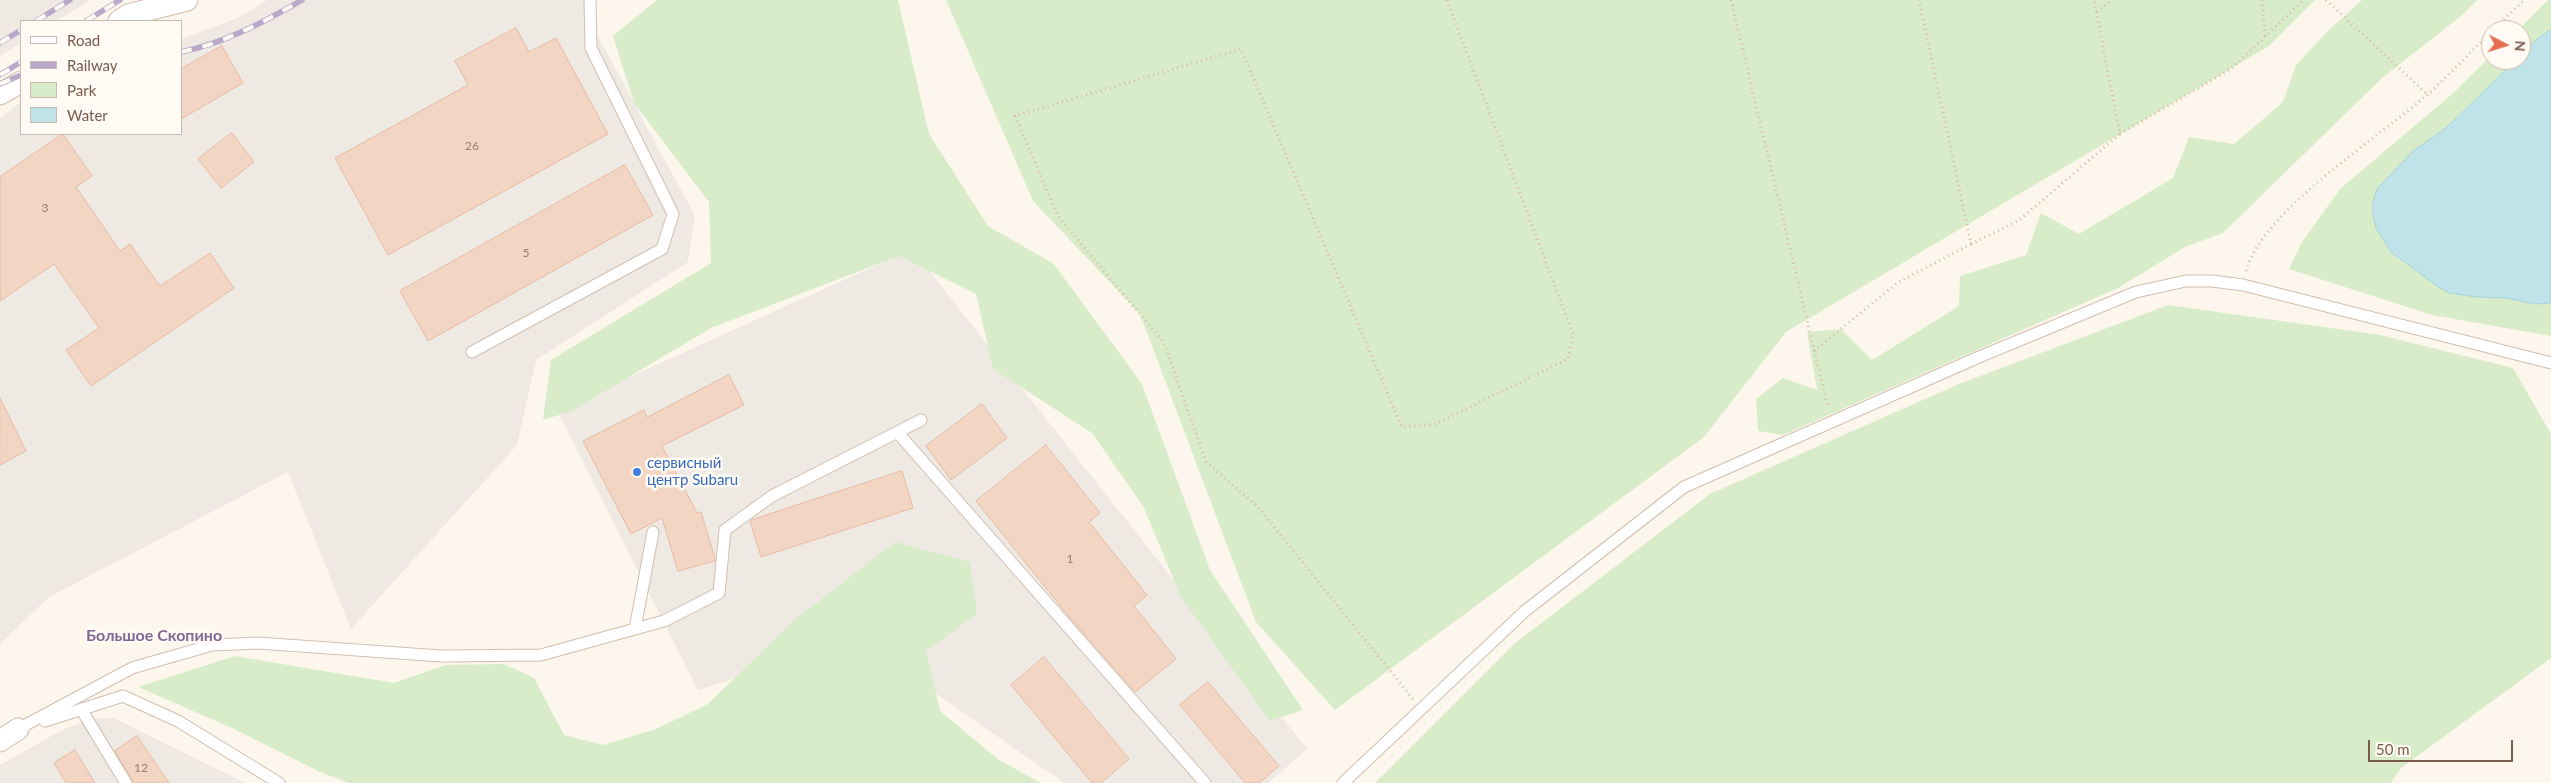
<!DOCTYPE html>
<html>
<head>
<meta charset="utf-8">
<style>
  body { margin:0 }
  #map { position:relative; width:2551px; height:783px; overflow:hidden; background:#fdf6ec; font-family:Lato,sans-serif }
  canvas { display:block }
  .legend { position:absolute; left:20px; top:20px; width:162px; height:115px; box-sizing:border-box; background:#fffaf3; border:1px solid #cabbb1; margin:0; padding:6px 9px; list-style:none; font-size:15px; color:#7a5c4d }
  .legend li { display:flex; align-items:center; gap:10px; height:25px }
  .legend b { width:25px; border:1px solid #cabbb1 }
  .north { position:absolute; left:2481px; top:20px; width:50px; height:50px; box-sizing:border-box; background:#fffaf3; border:1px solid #cabbb1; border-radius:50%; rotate:95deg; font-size:14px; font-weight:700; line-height:20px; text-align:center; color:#7a5c4d }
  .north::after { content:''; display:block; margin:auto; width:18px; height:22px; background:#e76f51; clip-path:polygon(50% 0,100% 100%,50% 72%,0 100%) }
  .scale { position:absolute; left:2368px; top:740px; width:145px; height:22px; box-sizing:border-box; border:2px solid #7a5c4d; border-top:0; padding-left:6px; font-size:15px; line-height:18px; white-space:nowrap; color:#7a5c4d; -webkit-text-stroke:4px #fffaf3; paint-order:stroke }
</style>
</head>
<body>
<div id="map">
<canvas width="2551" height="783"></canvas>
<ul class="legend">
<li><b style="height:6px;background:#fff"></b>Road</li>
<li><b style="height:6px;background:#b9a8c9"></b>Railway</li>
<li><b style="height:14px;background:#d8ecc9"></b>Park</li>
<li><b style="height:14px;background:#bfe3e8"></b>Water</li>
</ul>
<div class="north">N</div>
<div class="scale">50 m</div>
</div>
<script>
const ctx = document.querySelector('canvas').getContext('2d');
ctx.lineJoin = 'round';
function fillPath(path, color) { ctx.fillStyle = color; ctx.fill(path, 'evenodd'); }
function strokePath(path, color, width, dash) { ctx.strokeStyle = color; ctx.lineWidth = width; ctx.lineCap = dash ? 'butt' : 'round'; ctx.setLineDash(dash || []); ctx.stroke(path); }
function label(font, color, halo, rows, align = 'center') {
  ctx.font = font + ' Lato,sans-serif'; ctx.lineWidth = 5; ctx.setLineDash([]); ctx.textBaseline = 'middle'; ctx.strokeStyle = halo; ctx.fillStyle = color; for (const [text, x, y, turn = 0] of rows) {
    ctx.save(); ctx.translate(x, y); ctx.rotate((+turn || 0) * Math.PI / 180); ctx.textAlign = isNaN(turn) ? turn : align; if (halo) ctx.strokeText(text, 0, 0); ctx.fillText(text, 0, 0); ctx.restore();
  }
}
fillPath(new Path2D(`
  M0,0H91L56,21H21V43L0,56Z
  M267,0H585L586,14L695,216L688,262L536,360L517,445L351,629L288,472L49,597L0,644V118L21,102V134H181V39L240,17Z
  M912,249L1307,749L1268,783H1064L858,639L698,690L557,410Z
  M114,718L245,783H0V765L62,730L93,719Z`), '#efe9e4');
fillPath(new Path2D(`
  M657,0H898L929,134L988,226L1054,264L1142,384L1210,570L1303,710L1270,721L1181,597L1143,506L1092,433L993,369L976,294L899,256L711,328L572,411L543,420L551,360L711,263L709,202L634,103L613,36Z
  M946,0H2315L2269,46L1786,332L1704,437L1335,710L1256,622L1140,314L1033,201Z
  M2362,0H2477L2461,16L2382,78L2223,233L2185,247L2118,288L1783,435L1758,431L1756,399L1783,378L1817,390L1807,332L1841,329L1872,360L1959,306L1960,276L2026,255L2041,213L2079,234L2173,178L2189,137L2234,144L2283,102L2296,65L2328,31Z
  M2548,0H2551V30L2537,39L2521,55V30H2518Z
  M2491,56V60H2516L2446,128L2435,135L2391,252L2437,286L2477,297L2507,298L2535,304L2551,303V336L2432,315L2289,269L2302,242L2340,189L2451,95Z
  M2168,305L2380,335L2513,368L2551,434V658L2401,768L2391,783H1375L1514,644L1710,494L1959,384Z
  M895,542L970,562L977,614L926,651L940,711L999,760L1041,783H349L320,772L232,728L138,687L235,656L394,683L446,665L504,664L534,678L564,735L603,745L656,729L708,704L792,622Z`), '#d8ecc9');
const water = new Path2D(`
  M2551,30V303L2535,304L2507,298L2477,297L2449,293L2437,286L2391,252L2376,228L2373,215V202L2377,189L2413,151L2446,128L2516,60H2521V55L2537,39Z`);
fillPath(water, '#bfe3e8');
strokePath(water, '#a5d3da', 1);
const building = new Path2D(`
  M516,28L529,52L556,38L608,134L388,255L335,158L468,85L455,61Z
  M222,46L243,83L181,119V69Z
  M232,133L254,162L221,188L198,159Z
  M63,134L92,176L76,187L120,251L130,244L160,286L210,253L234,288L91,386L66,350L99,328L54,264L0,301V177Z
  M625,165L653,215L428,341L400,291Z
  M729,375L744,405L662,446L697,513L701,512L715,558V561L678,571L662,518L631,534L583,441L644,410L647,417Z
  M0,398L26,451L0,465Z
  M982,404L1007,438L951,480L926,446Z
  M1046,445L1100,513L1089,522L1147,595L1134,606L1176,659L1135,692L1066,613L976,501Z
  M902,471L913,508L761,557L750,521L754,519Z
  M1044,657L1129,759L1101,783H1092L1011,685Z
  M1208,682L1279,766L1259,783H1245L1180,705Z
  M137,736L169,783H135L133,781L115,751Z
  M75,750L95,783H66L54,763Z`);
fillPath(building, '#f3d5c3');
strokePath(building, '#e6bba3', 1);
const lane = new Path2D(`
  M472,352L662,249L673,214L591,48L590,0
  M897,432L1205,783
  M635,629L653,532
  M81,709L126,783
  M45,721L123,696L178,721L279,783
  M18,729L132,668L212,645L258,643L441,656L541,655L664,621L719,593L725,530L772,496L921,420
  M1343,783L1525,611L1684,487L1979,357L2136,292L2186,281H2212L2243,285L2551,363`);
const street = new Path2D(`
  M119,21L128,15L187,0
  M0,94L21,82
  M0,741L18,729`);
strokePath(lane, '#d1beb0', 13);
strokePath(street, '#d1beb0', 23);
strokePath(new Path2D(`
  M1731,0L1828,408
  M2262,0L2265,36
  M2326,0L2428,95
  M2097,12L2112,0
  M2493,30L2524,0
  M2120,134L2231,69L2304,0
  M1971,244L2018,221L2120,134L2094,0
  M2246,271C2262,211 2381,136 2428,94C2450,74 2470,53 2491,32
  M1814,351L1897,283L1971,244L1919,0
  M1413,699L1258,507L1206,462L1164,343L1058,216L1015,116L1241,49L1402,427L1435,424L1568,359L1573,334L1447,0`), '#d9b8a5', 3, [1, 4]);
strokePath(lane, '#fff', 11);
strokePath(street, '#fff', 21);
const rail = new Path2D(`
  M36,21L70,0
  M86,21L120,0
  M0,43L21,30
  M181,52C225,43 264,22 302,0
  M0,75L21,62
  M0,84L21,75`);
strokePath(rail, '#b9a8c9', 5.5);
strokePath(rail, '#fffaf3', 4, [11]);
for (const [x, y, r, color] of [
  [637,472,5,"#3f7fe0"]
]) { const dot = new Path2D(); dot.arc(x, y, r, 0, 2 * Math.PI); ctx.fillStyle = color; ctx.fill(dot); strokePath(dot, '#fffaf3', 2); }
label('12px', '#987a6a', null, [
  ["26",472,146],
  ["3",45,208],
  ["5",526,253],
  ["1",1070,559],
  ["12",141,768]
]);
label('15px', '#366cbe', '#fffaf3', [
  ["сервисный",647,463],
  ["центр Subaru",647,480]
], 'left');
label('bold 16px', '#846695', '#fffaf3', [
  ["Большое Скопино",154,636]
]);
</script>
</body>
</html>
